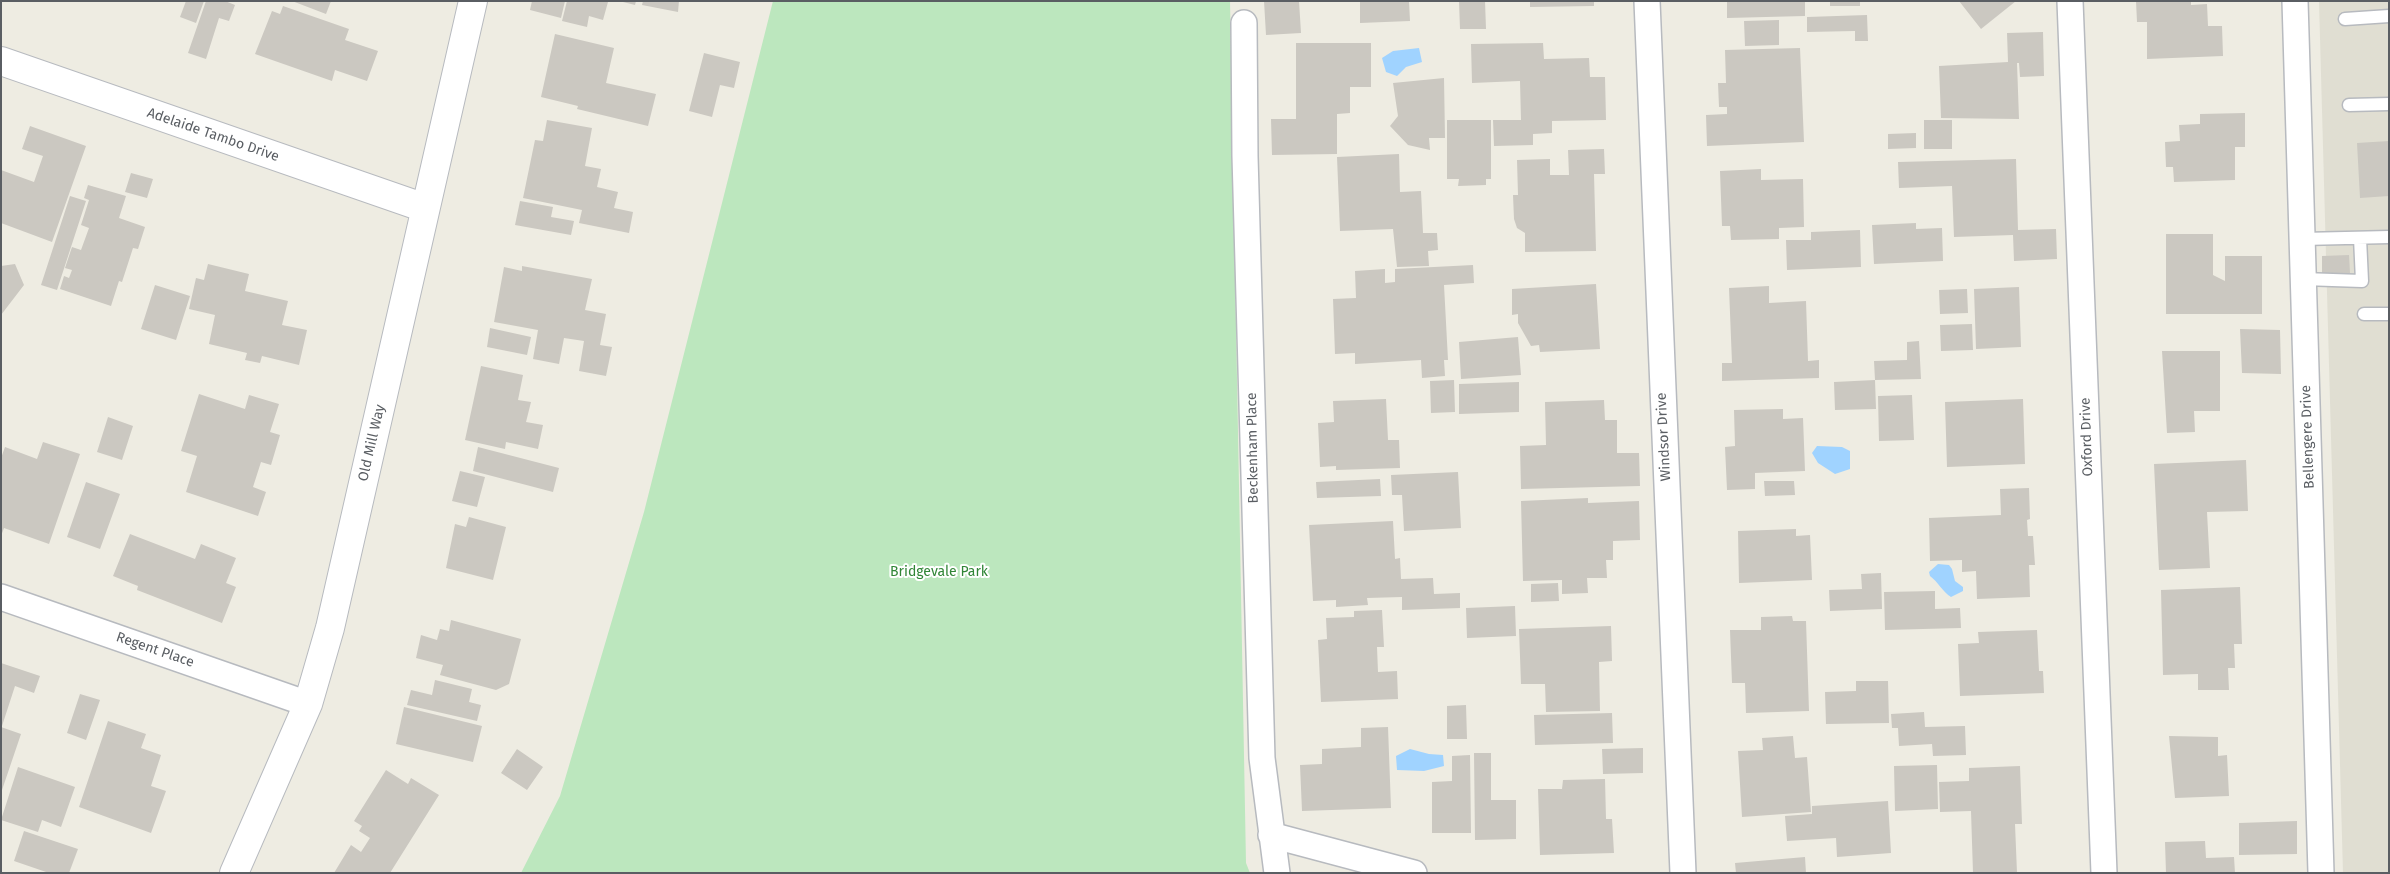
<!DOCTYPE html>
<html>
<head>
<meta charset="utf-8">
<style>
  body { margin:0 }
  #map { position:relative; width:2390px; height:874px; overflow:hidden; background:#eeece2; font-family:"Fira Sans",sans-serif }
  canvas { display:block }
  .frame { position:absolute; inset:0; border:2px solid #5a5e63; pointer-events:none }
</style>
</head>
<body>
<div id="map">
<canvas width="2390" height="874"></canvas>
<div class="frame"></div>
</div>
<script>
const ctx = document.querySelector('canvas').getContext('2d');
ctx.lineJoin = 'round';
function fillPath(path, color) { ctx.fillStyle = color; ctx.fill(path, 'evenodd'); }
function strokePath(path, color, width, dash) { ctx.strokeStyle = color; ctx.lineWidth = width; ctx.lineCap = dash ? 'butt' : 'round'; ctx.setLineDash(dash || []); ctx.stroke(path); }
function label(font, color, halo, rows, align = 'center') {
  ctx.font = font + ' "Fira Sans",sans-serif'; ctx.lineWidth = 4; ctx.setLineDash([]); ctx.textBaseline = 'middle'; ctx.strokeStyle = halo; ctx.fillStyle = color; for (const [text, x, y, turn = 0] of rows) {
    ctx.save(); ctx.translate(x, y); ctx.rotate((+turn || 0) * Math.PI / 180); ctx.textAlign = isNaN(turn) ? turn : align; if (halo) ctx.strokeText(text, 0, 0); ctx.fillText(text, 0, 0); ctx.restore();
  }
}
fillPath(new Path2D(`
  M2319,1H2389V873H2343Z`), '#e0ded2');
fillPath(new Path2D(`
  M773,1H1230L1246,863L1250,873H521L560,796L644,512Z`), '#bce7be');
fillPath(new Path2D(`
  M1419,48L1422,62L1406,67L1397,76L1386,72L1382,58L1393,51Z
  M1817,446L1842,447L1850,451V469L1835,474L1818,463L1812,453Z
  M1938,564L1949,565L1952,569L1955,581L1963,587V591L1951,597C1943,592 1938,582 1930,576L1929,572Z
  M1410,749L1429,754L1443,755L1444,766L1424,771L1397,770L1396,756Z`), '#a0d3ff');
fillPath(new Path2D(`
  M186,1H204L196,23L180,17Z
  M206,1H225L235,5L229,21L219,18L206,59L188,53Z
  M292,1H331L326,14Z
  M532,1H565L561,18L530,10Z
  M567,1L608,2L603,20L589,16L587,27L562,21Z
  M619,1H636L635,5Z
  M643,1H679L678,12L642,5Z
  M1264,1H1299L1301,33L1266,35Z
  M1360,1H1409L1410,21L1360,23Z
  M1459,1H1485L1486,29H1460Z
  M1530,1H1594V6L1530,7Z
  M1727,1H1805V16L1727,18Z
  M1830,1H1860V6H1830Z
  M1959,1H2016L1981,29Z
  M2136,1H2191V5L2207,4L2208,26H2222L2223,56L2147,59V22H2137Z
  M283,6L349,29L345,40L378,51L367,81L335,70L332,81L255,54L272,11L280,14Z
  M1867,15L1868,41H1855V31L1807,32V17Z
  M1779,20V45L1745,46L1744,21Z
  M2043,32L2044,76L2020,77L2019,63H2017L2019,119L1941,118L1939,66L2008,62L2007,33Z
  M555,34L614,48L606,83L656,94L648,126L577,109L578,106L541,97Z
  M1296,43H1371V87H1350V113L1337,114V154L1272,155L1271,119H1296Z
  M1543,43L1544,59L1589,58L1590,77H1605L1606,120L1552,121V133L1533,134V145L1494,146L1493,120H1521L1520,81L1472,83L1471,44Z
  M1800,48L1804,142L1707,146L1706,115L1727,114V107H1719L1718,83H1726L1725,50Z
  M704,53L740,62L734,88L720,85L712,117L689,111Z
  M1444,78L1445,138H1429L1430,150L1408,145L1390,126L1398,116L1393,83Z
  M2245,113V147H2235V180L2174,182L2173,167H2166L2165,142L2180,141L2179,125L2200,124V114Z
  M547,120L592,128L585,166L601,169L597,187L618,192L614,208L633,212L629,233L579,223L582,210L523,198L535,140L543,141Z
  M1447,120H1491V179H1486V185L1458,186L1459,179H1447Z
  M1924,120H1952V149H1924Z
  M30,126L86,146L52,242L1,223V170L34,182L43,156L22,149Z
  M1916,133V148L1888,149V134Z
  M2389,141V196L2360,198L2357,143Z
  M1604,149L1605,174H1594L1596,251L1525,252V233L1517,228L1514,219L1513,195H1518L1517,160L1550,159V175H1569L1568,150Z
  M1399,154L1400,192L1421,191L1423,233H1437L1438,250L1428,251L1429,266L1397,267L1393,229L1340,231L1337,157Z
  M2016,159L2018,230L2056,229L2057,259L2014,261L2013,235L1954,237L1952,186L1899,188L1898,162Z
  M1761,169V180L1803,179L1804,227L1779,228V239L1731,240L1730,226H1722L1720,171Z
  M131,173L153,179L147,198L125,192Z
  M88,185L126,196L119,218L145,227L138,249L133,248L122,282L119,281L111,306L60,289L64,276L69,278L72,270L65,268L72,247L81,250L89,228L81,225L89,200L84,198Z
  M70,196L86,201L57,290L41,285Z
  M520,201L553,207L551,217L574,221L571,235L515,225Z
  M1916,223V229L1942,228L1943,261L1874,264L1872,225Z
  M1860,230L1861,267L1787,270L1786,240H1811V232Z
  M2166,234H2213V275L2225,281V256H2262V314H2166Z
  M2349,255L2350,273L2322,274V256Z
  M15,264L24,285L1,315V266Z
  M208,264L249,274L245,291L288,301L282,325L307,330L299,365L262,356L260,363L245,360L247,353L209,344L215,315L189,309L196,278L204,280Z
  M1473,265L1474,283L1444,285L1448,360H1444L1445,376L1422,378L1421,360L1355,364V353L1335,354L1333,299L1356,298L1355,271L1385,269V283L1395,282V269Z
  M522,266L592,279L585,310L606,314L600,345L612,347L606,376L579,371L584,341L564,338L559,364L533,359L538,330L494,322L504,267L522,271Z
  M1596,284L1600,349L1540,352L1539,345L1531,346L1518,323V314L1512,315V289Z
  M155,285L190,296L176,340L141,329Z
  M1769,286V303L1806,301L1808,361L1819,360V378L1722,381V363H1732L1729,288Z
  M2019,287L2021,347L1976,349L1974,289Z
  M1967,289L1968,313L1940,314L1939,290Z
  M1972,324L1973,350L1941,351L1940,325Z
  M490,328L531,337L527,355L487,347Z
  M2240,329L2280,330L2281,374L2242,373Z
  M1518,337L1521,375L1461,379L1459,342Z
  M1919,341L1921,379L1875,380L1874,361L1907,360V342Z
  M2162,351H2220V411H2194L2195,432L2167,433Z
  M481,366L523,375L518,400L531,402L526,422L543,425L538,449L506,442L505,449L465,440Z
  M1454,380L1455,412L1431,413L1430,381Z
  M1875,380L1876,409L1835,410L1834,382Z
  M1519,382V412L1459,414V384Z
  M199,394L245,409L249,395L279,404L270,432L280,435L271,465L261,462L253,487L266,492L258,516L186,492L197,456L181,451Z
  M1912,395L1914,440L1879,441L1878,396Z
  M1386,399L1388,440H1399L1400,468L1336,470V466L1320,467L1318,423L1334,422L1333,401Z
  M2023,399L2025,464L1947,467L1945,402Z
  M1604,400L1605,420H1617V453H1639L1640,486L1521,489L1520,446L1546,445L1545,402Z
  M1783,409V419L1803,418L1805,471L1755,473V489L1727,490L1725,447L1735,446L1734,410Z
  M108,417L133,426L122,460L97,452Z
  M43,442L80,454L49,544L4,528L1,536V458L5,447L37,459Z
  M478,447L559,468L553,492L473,471Z
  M2246,460L2248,511L2207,512L2210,568L2159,570L2154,464Z
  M460,471L485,477L477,507L452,501Z
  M1458,472L1461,528L1404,531L1402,495H1392L1391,475Z
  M1380,479L1381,496L1317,498L1316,482Z
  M1764,481H1794L1795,495L1765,496Z
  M86,482L120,494L100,549L67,537Z
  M2029,488L2030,519L2027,520L2028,536H2033L2035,565H2029L2030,597L1977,599L1976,571L1962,572V560L1930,561L1929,518L2001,515L2000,489Z
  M1588,498V503L1639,501L1640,540L1613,541V560H1606L1607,578H1587L1588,593L1562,594V580L1523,581L1521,501Z
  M469,517L506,527L493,580L446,568L455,524L466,527Z
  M1393,521L1395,559L1400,558L1401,579L1433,578L1434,594L1460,593V608L1402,610V597L1367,598L1368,605L1336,607V600L1313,601L1309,525Z
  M1796,529V536L1810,535L1812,580L1739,583L1738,531Z
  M130,534L195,559L201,544L236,558L226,583L236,587L222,623L137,590L138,586L113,576Z
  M1881,573L1882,609L1830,611L1829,590L1862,589L1861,574Z
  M1558,583L1559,601L1531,602V584Z
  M2240,587L2242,644H2234L2235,668H2228L2229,690H2198V674L2163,675L2161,590Z
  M1935,591V609L1960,608L1961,628L1885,630L1884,592Z
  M1515,606L1516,636L1467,638L1466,608Z
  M1382,610L1384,647H1377L1378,672L1397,671L1398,699L1321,702L1318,640L1327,639L1326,618L1354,617V611Z
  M1792,616L1793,621H1806L1809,711L1746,713L1745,683H1732L1730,630H1761V617Z
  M451,620L521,639L509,684L496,690L440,675L443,665L416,658L421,635L437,640L440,629L449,631Z
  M1611,626L1612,661L1599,662L1600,711L1546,712L1545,684H1521L1519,629Z
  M2037,630L2039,671H2043L2044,693L1960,696L1958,644L1979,643L1978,632Z
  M1,663L40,676L34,693L15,686L2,726Z
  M435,680L472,689L469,702L481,705L477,721L407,705L411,690L432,695Z
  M1856,681H1888L1889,723L1826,724L1825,692L1856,691Z
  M80,694L100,700L86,740L67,733Z
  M1466,705L1467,739H1447V706Z
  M404,707L482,726L473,762L396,744Z
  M1924,712L1925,727L1965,726L1966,755L1933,756L1932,744L1899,746L1898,728H1892L1891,714Z
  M1612,713L1613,743L1535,745L1534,715Z
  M108,721L146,734L141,748L161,755L151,786L166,791L151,833L79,807Z
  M1,727L21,734L2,790H1Z
  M1388,727L1391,808L1302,811L1300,765L1322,764V749L1361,747V728Z
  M1793,736L1795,758L1807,757L1811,812L1742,817L1738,751L1763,750L1762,738Z
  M2169,736L2218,737V756L2227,755L2229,796L2175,798Z
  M1643,748V773L1603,774L1602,749Z
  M517,749L543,767L527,790L501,773Z
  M1474,753H1491V800H1516V839L1475,840Z
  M1470,755L1471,833H1432V782L1452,781V756Z
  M1937,765L1938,809L1895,811L1894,766Z
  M2020,766L2022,824H2015L2017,873H1973L1971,811L1940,812L1939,782L1969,781V768Z
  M18,767L75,787L61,827L42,820L38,832L1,820Z
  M386,770L408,784L411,778L439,795L390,873H334L351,845L361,852L370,838L359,831L362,826L354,821Z
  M1605,779L1606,819H1612L1614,853L1540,855L1538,789H1562L1563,780Z
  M1888,801L1891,853L1837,857L1836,838L1787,841L1785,816L1812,814V806Z
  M2297,821V854L2239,855V823Z
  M24,831L78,849L69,873H49L14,861Z
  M2205,841L2206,858L2234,857L2235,873H2166L2165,842Z
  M1805,857L1806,873H1736L1735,863Z`), '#cbc8c1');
const service = new Path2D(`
  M2345,19L2389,16
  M2349,105L2389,104
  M2302,239L2389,237
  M2303,279L2362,281L2360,238
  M2364,314H2389`);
const minor = new Path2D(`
  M1647,1L1683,873
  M2070,1L2104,873
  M2295,1L2321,873
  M1244,23L1245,156L1262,758L1277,873
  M1,597L308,704
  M1271,835L1414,873`);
const tertiary = new Path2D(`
  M1,61L425,208
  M234,873L308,704L330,628L473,1`);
strokePath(service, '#b7babf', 15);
strokePath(minor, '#b7babf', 28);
strokePath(tertiary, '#b7babf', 30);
strokePath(service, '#fff', 12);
strokePath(minor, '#fff', 25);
strokePath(tertiary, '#fff', 28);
label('14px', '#5a5e63', '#fff', [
  ["Adelaide Tambo Drive",213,135,19],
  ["Windsor Drive",1664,437,-93],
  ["Oxford Drive",2087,437,-92],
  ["Bellengere Drive",2308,437,-92],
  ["Old Mill Way",372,443,-77],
  ["Beckenham Place",1253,448,-91],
  ["Regent Place",155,650,19]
]);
label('14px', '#308536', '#fff', [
  ["Bridgevale Park",939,572]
]);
</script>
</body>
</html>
